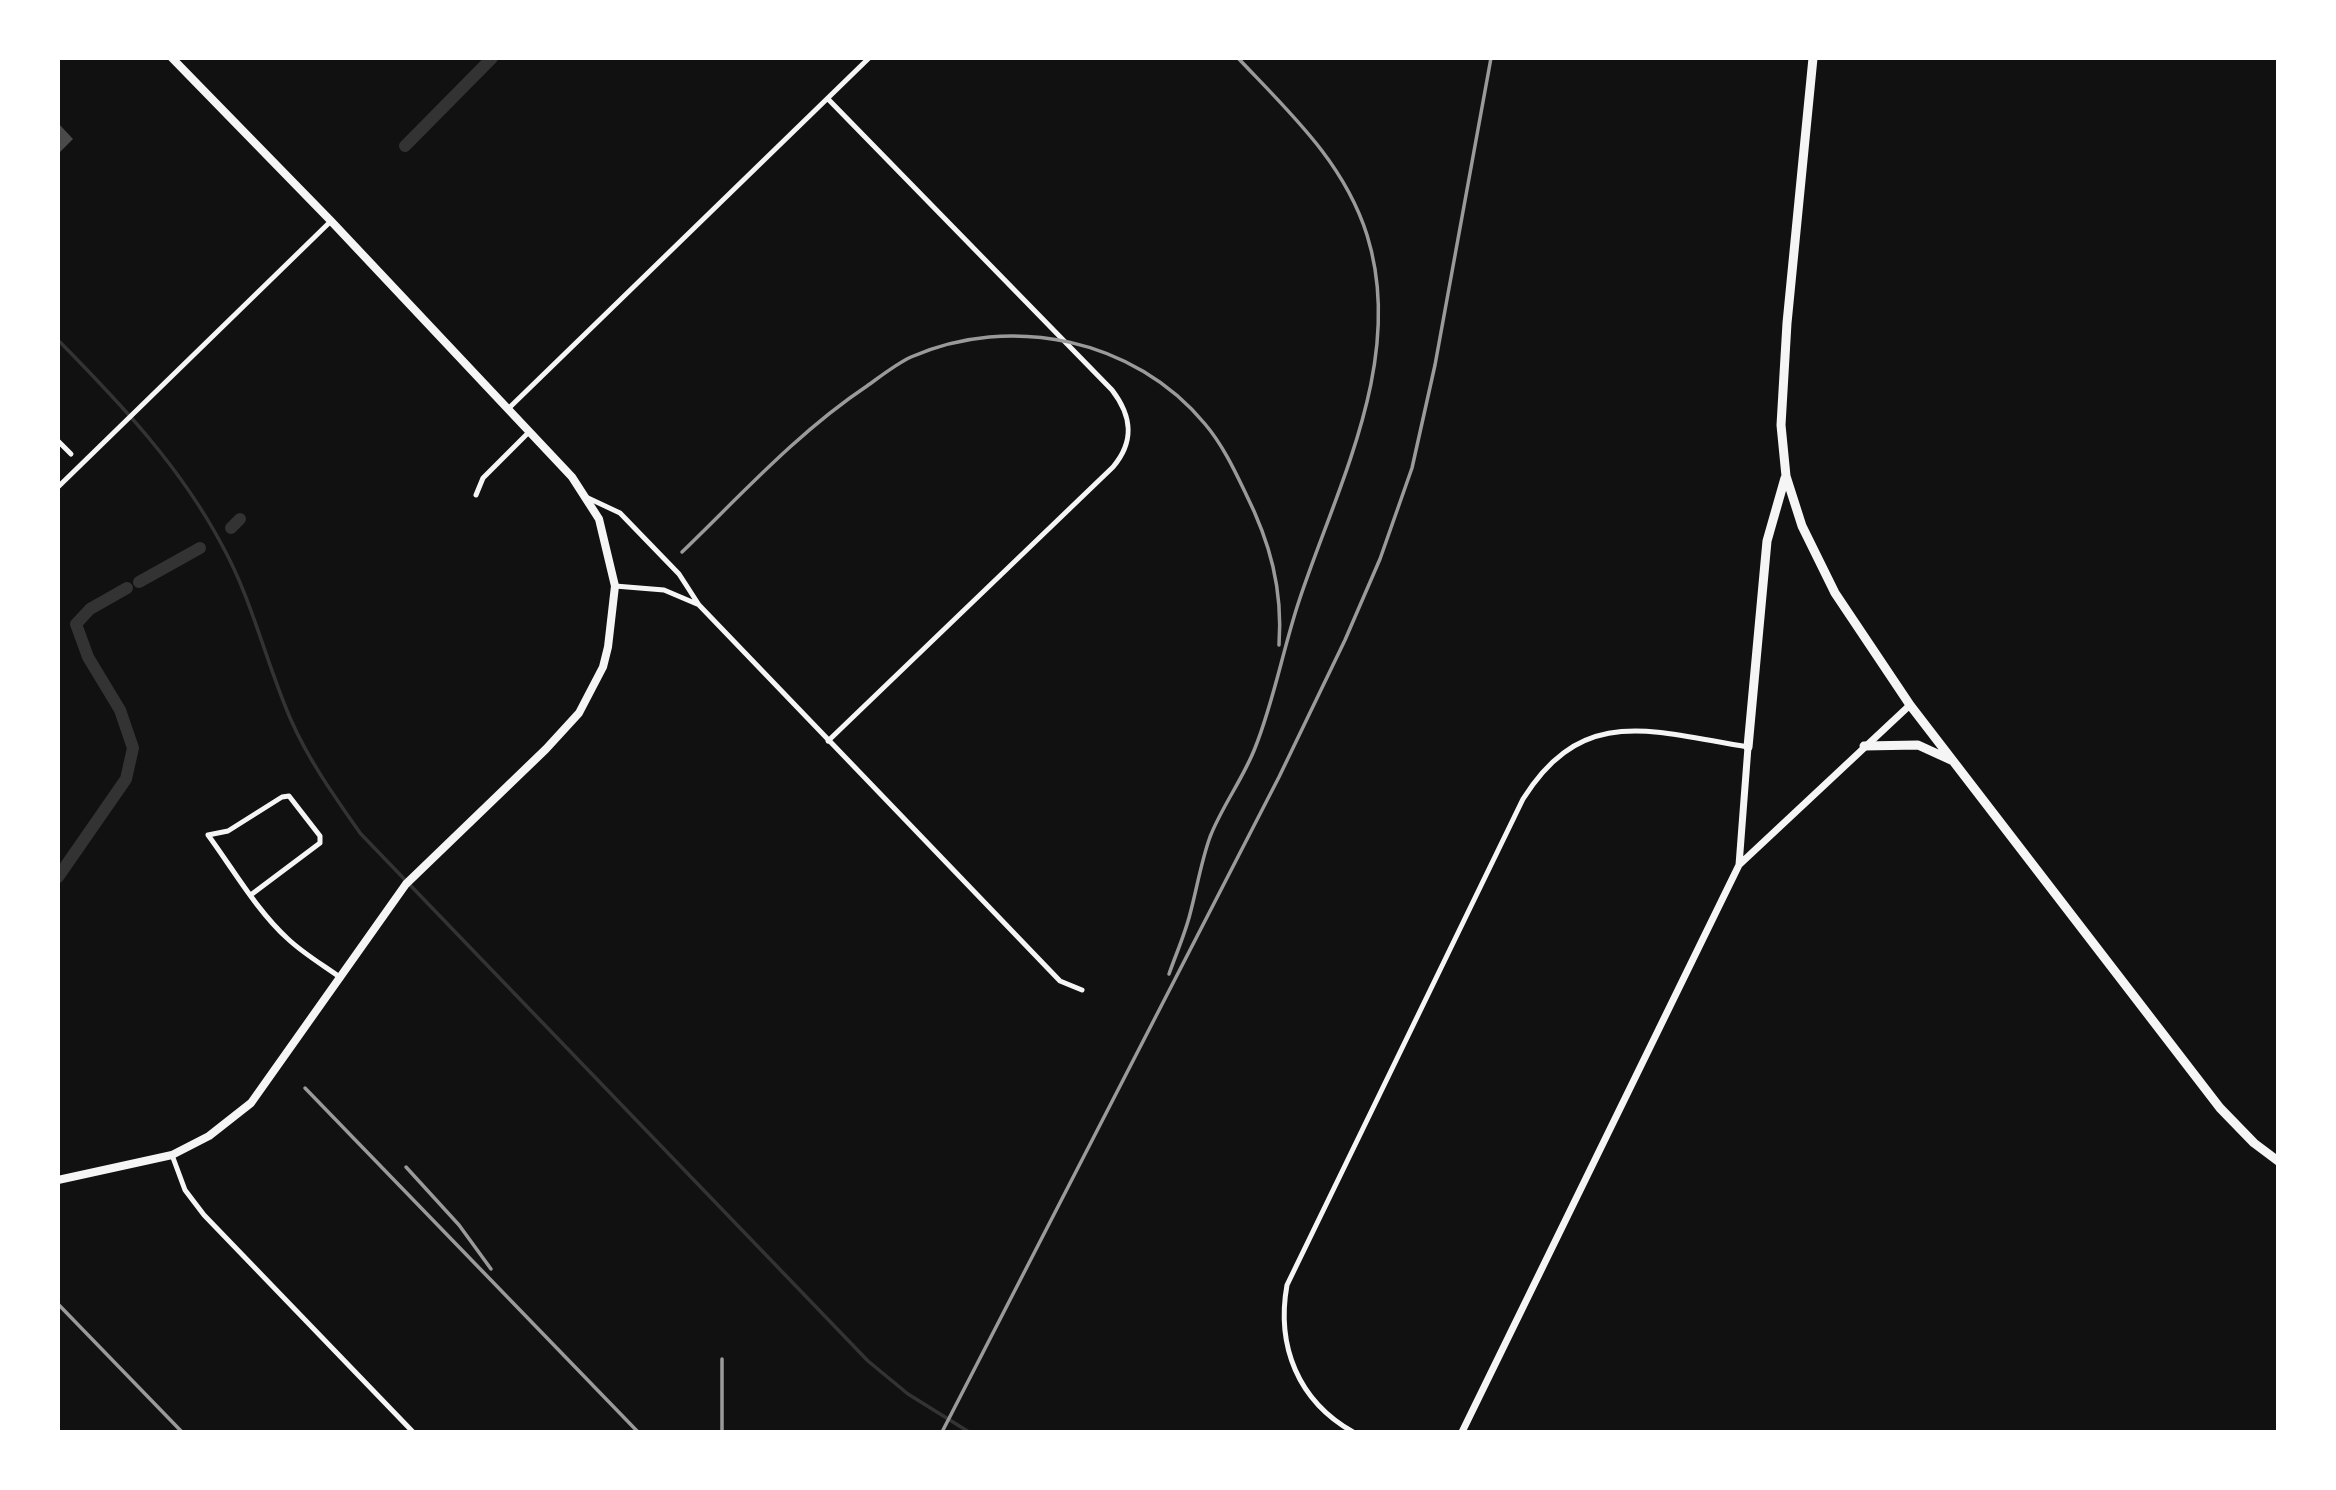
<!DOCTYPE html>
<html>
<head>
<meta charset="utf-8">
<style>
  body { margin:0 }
  #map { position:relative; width:2336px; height:1490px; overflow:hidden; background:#111; font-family:"Exo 2",sans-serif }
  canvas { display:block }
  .frame { position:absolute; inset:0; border:60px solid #fff; pointer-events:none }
</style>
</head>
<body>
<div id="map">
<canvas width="2336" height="1490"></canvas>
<div class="frame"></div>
</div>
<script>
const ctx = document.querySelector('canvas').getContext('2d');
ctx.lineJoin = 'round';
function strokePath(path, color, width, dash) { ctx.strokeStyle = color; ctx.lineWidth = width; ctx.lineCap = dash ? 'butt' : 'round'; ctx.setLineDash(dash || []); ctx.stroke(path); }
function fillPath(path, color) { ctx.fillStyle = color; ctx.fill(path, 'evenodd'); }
strokePath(new Path2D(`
  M58,340C121,404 181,467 223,547C253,602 266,663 291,720C309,761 335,797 360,833L868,1361L908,1394L969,1432`), '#333', 3.5);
strokePath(new Path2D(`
  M405,146L492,58
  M231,528L240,519
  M139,582L200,548
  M58,877L126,779L133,748L120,710L88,657L76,624L90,609L127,588`), '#333', 12);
fillPath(new Path2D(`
  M58,123L73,139L58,154Z`), '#4a4a4a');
strokePath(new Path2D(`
  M828,99L1112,390C1132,416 1135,441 1113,467L828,741
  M509,408L869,58
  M58,441L71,454
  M58,487L331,221
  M476,495L483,478L530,431
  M588,498L620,513L679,574L699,605L1060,981L1082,990
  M615,586L664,590L697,604
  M252,894L320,843V836L289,796L282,797L228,831L208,835C233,869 257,911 288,939C304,954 323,965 341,978
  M172,1155L185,1190L204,1215L413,1432
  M1353,1432C1298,1401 1276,1346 1287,1285L1523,799C1583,703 1654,732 1748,747`), '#f5f5f5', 5);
strokePath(new Path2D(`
  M1740,864L1910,705
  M1462,1432L1739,865L1748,747`), '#f5f5f5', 7);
strokePath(new Path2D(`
  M58,1180L172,1155L209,1136L251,1103L406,884L546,749L579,713L603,667L608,647L615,586L599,519L572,477L331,221L172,58`), '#f5f5f5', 8);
strokePath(new Path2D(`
  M1813,58L1787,323L1781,425L1786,476L1802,526L1835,593L1910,705L2220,1108L2254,1143L2278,1161
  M1864,746L1918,745L1953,761
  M1748,747L1767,541L1785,478`), '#f5f5f5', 9);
strokePath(new Path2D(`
  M682,552C741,495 798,432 867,386C881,376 896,364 911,357C1011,313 1135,339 1205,424C1222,444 1234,469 1245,492C1270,542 1283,589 1279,645
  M1169,974C1176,954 1185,934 1190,914C1197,888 1201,862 1210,837C1222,806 1243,779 1255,748C1274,701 1283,649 1299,601C1337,486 1406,359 1367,235C1344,162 1289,112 1238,58
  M305,1088L638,1432
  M406,1167L459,1225L491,1269
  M58,1304L182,1432
  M722,1359V1432
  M942,1432L1279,777L1345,640L1380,559L1412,468L1435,365L1491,58`), '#9a9a9a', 3.5);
</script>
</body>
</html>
